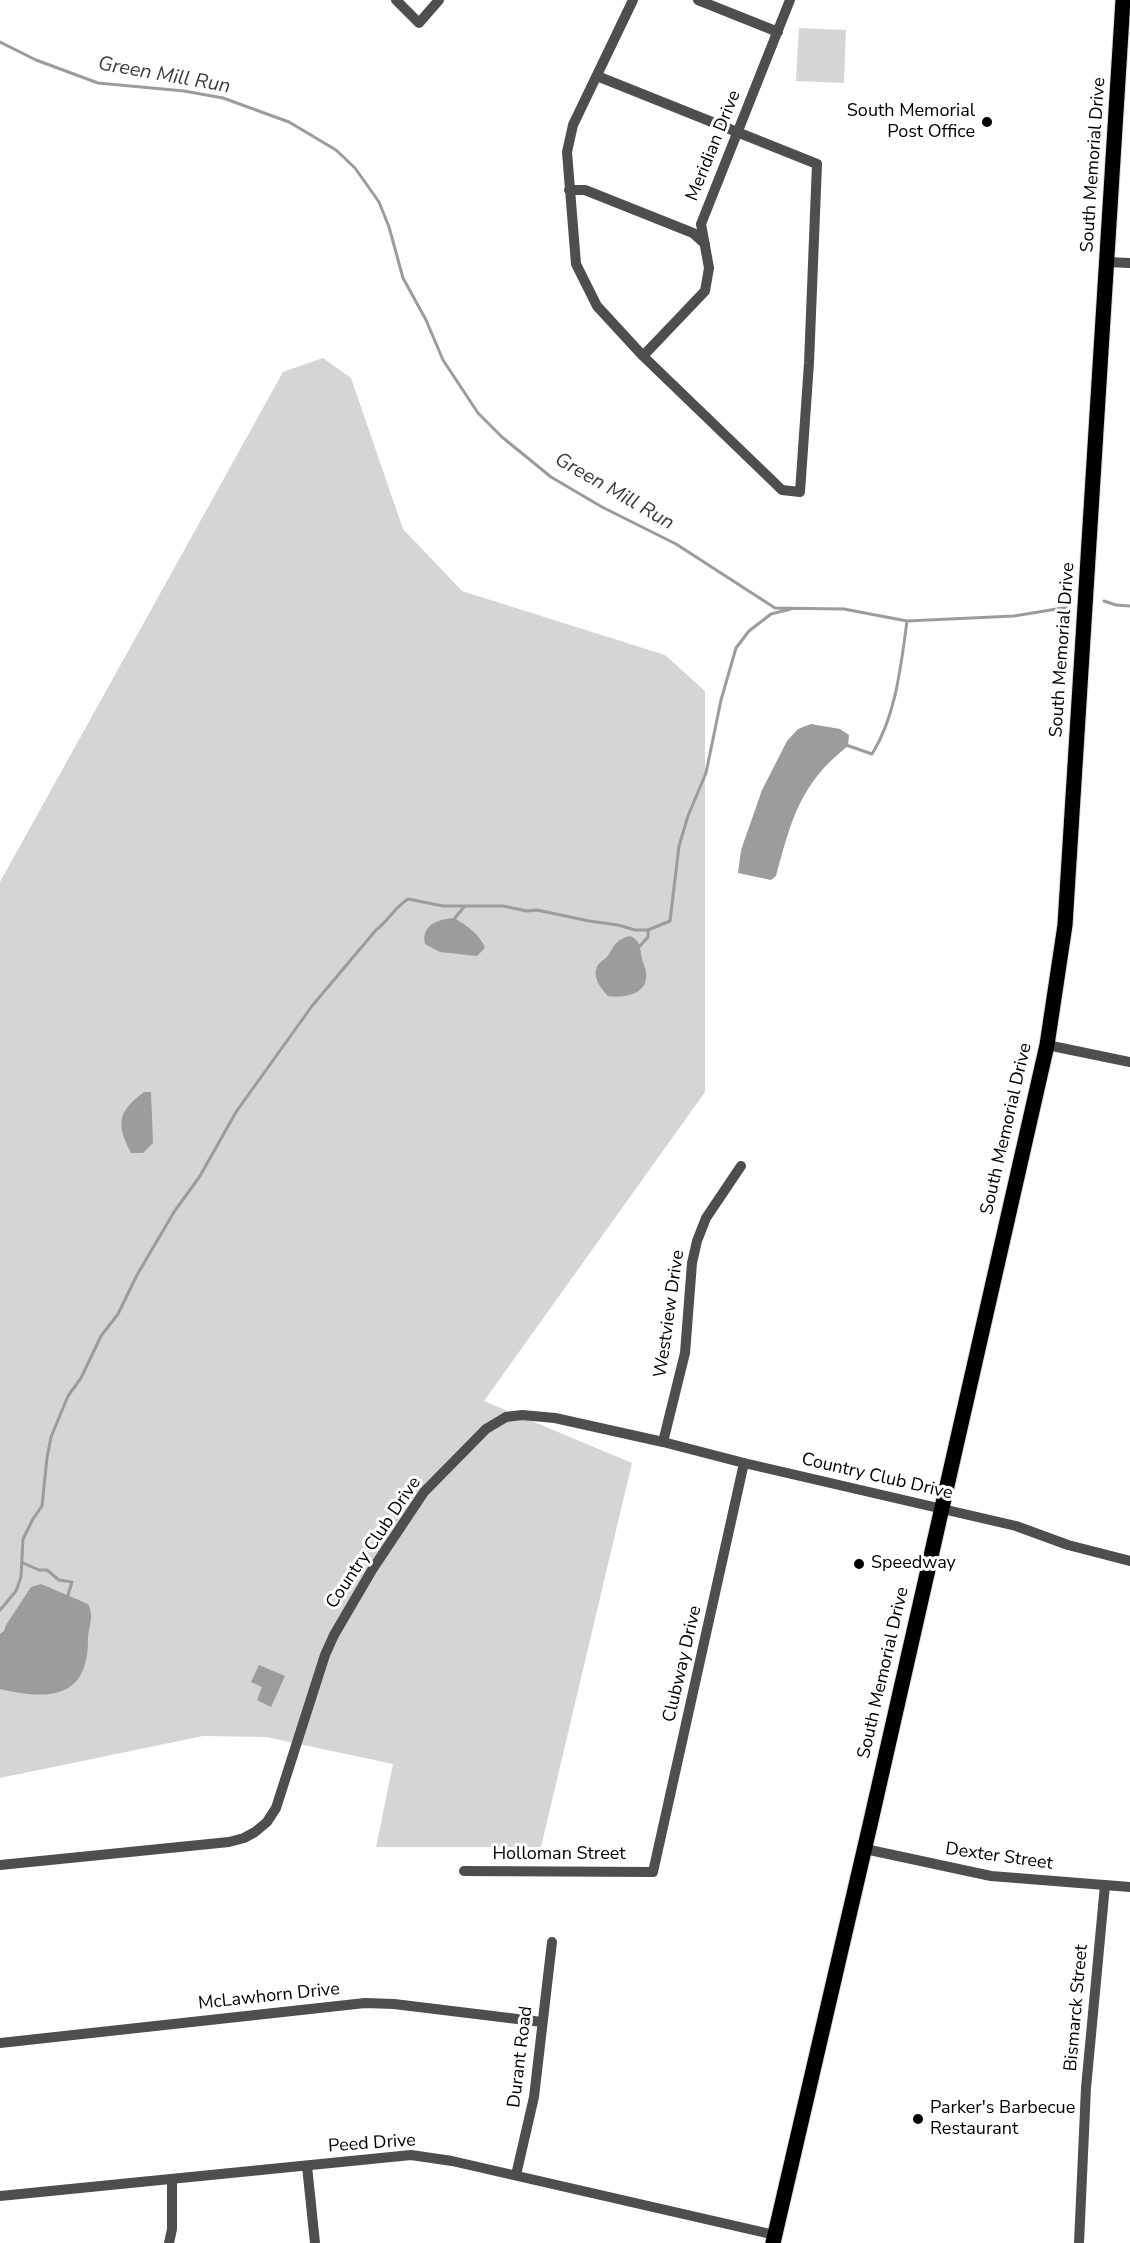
<!DOCTYPE html>
<html>
<head>
<meta charset="utf-8">
<style>
  body { margin:0 }
  canvas { display:block; background:#fff }
</style>
</head>
<body>
<canvas width="1130" height="2243"></canvas>
<script>
const ctx = document.querySelector('canvas').getContext('2d');
ctx.lineJoin = 'round';
function fillPath(path, color) { ctx.fillStyle = color; ctx.fill(path, 'evenodd'); }
function strokePath(path, color, width, dash) { ctx.strokeStyle = color; ctx.lineWidth = width; ctx.lineCap = dash ? 'butt' : 'round'; ctx.setLineDash(dash || []); ctx.stroke(path); }
function label(font, color, halo, rows, align = 'center') {
  ctx.font = font + ' "Nunito Sans",sans-serif'; ctx.lineWidth = 6; ctx.setLineDash([]); ctx.textBaseline = 'middle'; ctx.strokeStyle = halo; ctx.fillStyle = color; for (const [text, x, y, turn = 0] of rows) {
    ctx.save(); ctx.translate(x, y); ctx.rotate((+turn || 0) * Math.PI / 180); ctx.textAlign = isNaN(turn) ? turn : align; if (halo) ctx.strokeText(text, 0, 0); ctx.fillText(text, 0, 0); ctx.restore();
  }
}
fillPath(new Path2D(`
  M799,28L846,30L844,83L796,81Z
  M323,358L351,378L403,529L462,591L665,655L705,691V1092L484,1401L632,1463L541,1847H376L393,1764L266,1737L203,1736L0,1778V882L283,372Z`), '#d5d5d5');
fillPath(new Path2D(`
  M811,724L840,729L849,735L848,746C800,783 791,821 776,876L771,880L738,873L741,850L762,790L787,741L798,729Z
  M454,918C466,925 480,934 485,948L477,956L440,952L425,944C421,925 438,919 454,918Z
  M630,936C641,941 640,948 642,959C643,964 646,968 646,973C649,995 623,998 608,996C601,989 591,975 598,965C601,961 606,959 609,954C615,944 617,939 630,936Z
  M144,1092H151L153,1143L143,1153H131C116,1124 117,1112 144,1092Z
  M41,1584L88,1604C95,1618 88,1626 88,1640C88,1700 47,1700 0,1689V1634L4,1631L6,1625L31,1587Z
  M259,1665L285,1676L271,1707L257,1700L262,1687L251,1682Z`), '#9c9c9c');
strokePath(new Path2D(`
  M0,42L36,60L98,83L184,91L223,98L289,122L336,150L355,168L379,202L389,227L403,278L426,320L443,360L478,413L502,437L551,477L602,507L676,544L775,608L844,609L907,621L1014,616L1069,607
  M1104,601L1116,605L1130,606
  M846,745L872,754C896,716 901,665 907,621
  M454,919L464,907
  M640,946L648,937V930
  M23,1563L39,1570H47L59,1580L72,1582L68,1595
  M0,1610L16,1591L21,1577L23,1539L33,1519L42,1506L47,1458L51,1437L68,1396L81,1378L101,1336L118,1314L137,1275L174,1212L200,1176L236,1112L312,1006L376,930C388,921 395,907 408,899L443,906H503L527,911L537,910L589,921L618,925L635,930H648L670,921L679,846L688,816L706,773L721,700L736,648L749,631L771,614L791,609`), '#9c9c9c', 3);
const primary = new Path2D(`
  M773,2243L870,1825L1047,1045L1065,925L1123,0`);
strokePath(primary, '#dbdbdb', 17);
strokePath(new Path2D(`
  M396,0L419,23L439,0
  M698,0L778,32
  M597,76L817,164L809,363L800,492L782,490L643,356L597,306L576,264L567,152L573,125L633,0
  M569,190H585L693,233L705,244
  M1107,262L1130,263
  M643,356L705,291L709,268L701,224L790,0
  M1047,1045L1130,1062
  M663,1442L685,1353L692,1263L697,1241L706,1218L741,1166
  M865,1849L991,1876L1130,1887
  M0,1865L229,1842L244,1838L255,1832L267,1822L276,1808L325,1655L334,1635L372,1570L424,1492L486,1429L506,1417L522,1415L555,1418L663,1442L744,1463L1016,1526L1068,1545L1130,1561
  M464,1871L653,1872L744,1463
  M0,2043L365,2003L394,2004L542,2022
  M307,2166L315,2243
  M516,2175L534,2097L552,1942
  M0,2196L411,2155L452,2161L775,2235
  M169,2243L172,2229V2179
  M1079,2243L1086,2088L1105,1885`), '#4e4e4e', 10);
strokePath(primary, '#000', 15);
for (const [x, y, r, color] of [
  [987,122,6,"#000"],
  [859,1564,6,"#000"],
  [918,2119,6,"#000"]
]) { const dot = new Path2D(); dot.arc(x, y, r, 0, 2 * Math.PI); ctx.fillStyle = color; ctx.fill(dot); strokePath(dot, '#fff', 2); }
label('18px', '#000', '#fff', [
  ["South Memorial",975,112,"right"],
  ["Post Office",975,133,"right"],
  ["Speedway",871,1564],
  ["Parker's Barbecue",930,2109],
  ["Restaurant",930,2130]
], 'left');
label('18px', '#000', '#fff', [
  ["Meridian Drive",714,146,-68],
  ["South Memorial Drive",1094,165,-86],
  ["South Memorial Drive",1063,650,-86],
  ["South Memorial Drive",1007,1129,-77],
  ["Westview Drive",670,1314,-82],
  ["Country Club Drive",877,1477,13],
  ["Country Club Drive",374,1543,-56],
  ["Clubway Drive",683,1664,-77],
  ["South Memorial Drive",884,1673,-77],
  ["Holloman Street",559,1855],
  ["Dexter Street",999,1857,8],
  ["McLawhorn Drive",269,1997,-6],
  ["Bismarck Street",1077,2008,-85],
  ["Durant Road",521,2057,-83],
  ["Peed Drive",372,2144,-4]
]);
label('italic 20px', '#3d3d3d', '#fff', [
  ["Green Mill Run",164,76,10],
  ["Green Mill Run",614,492,30]
]);
</script>
</body>
</html>
